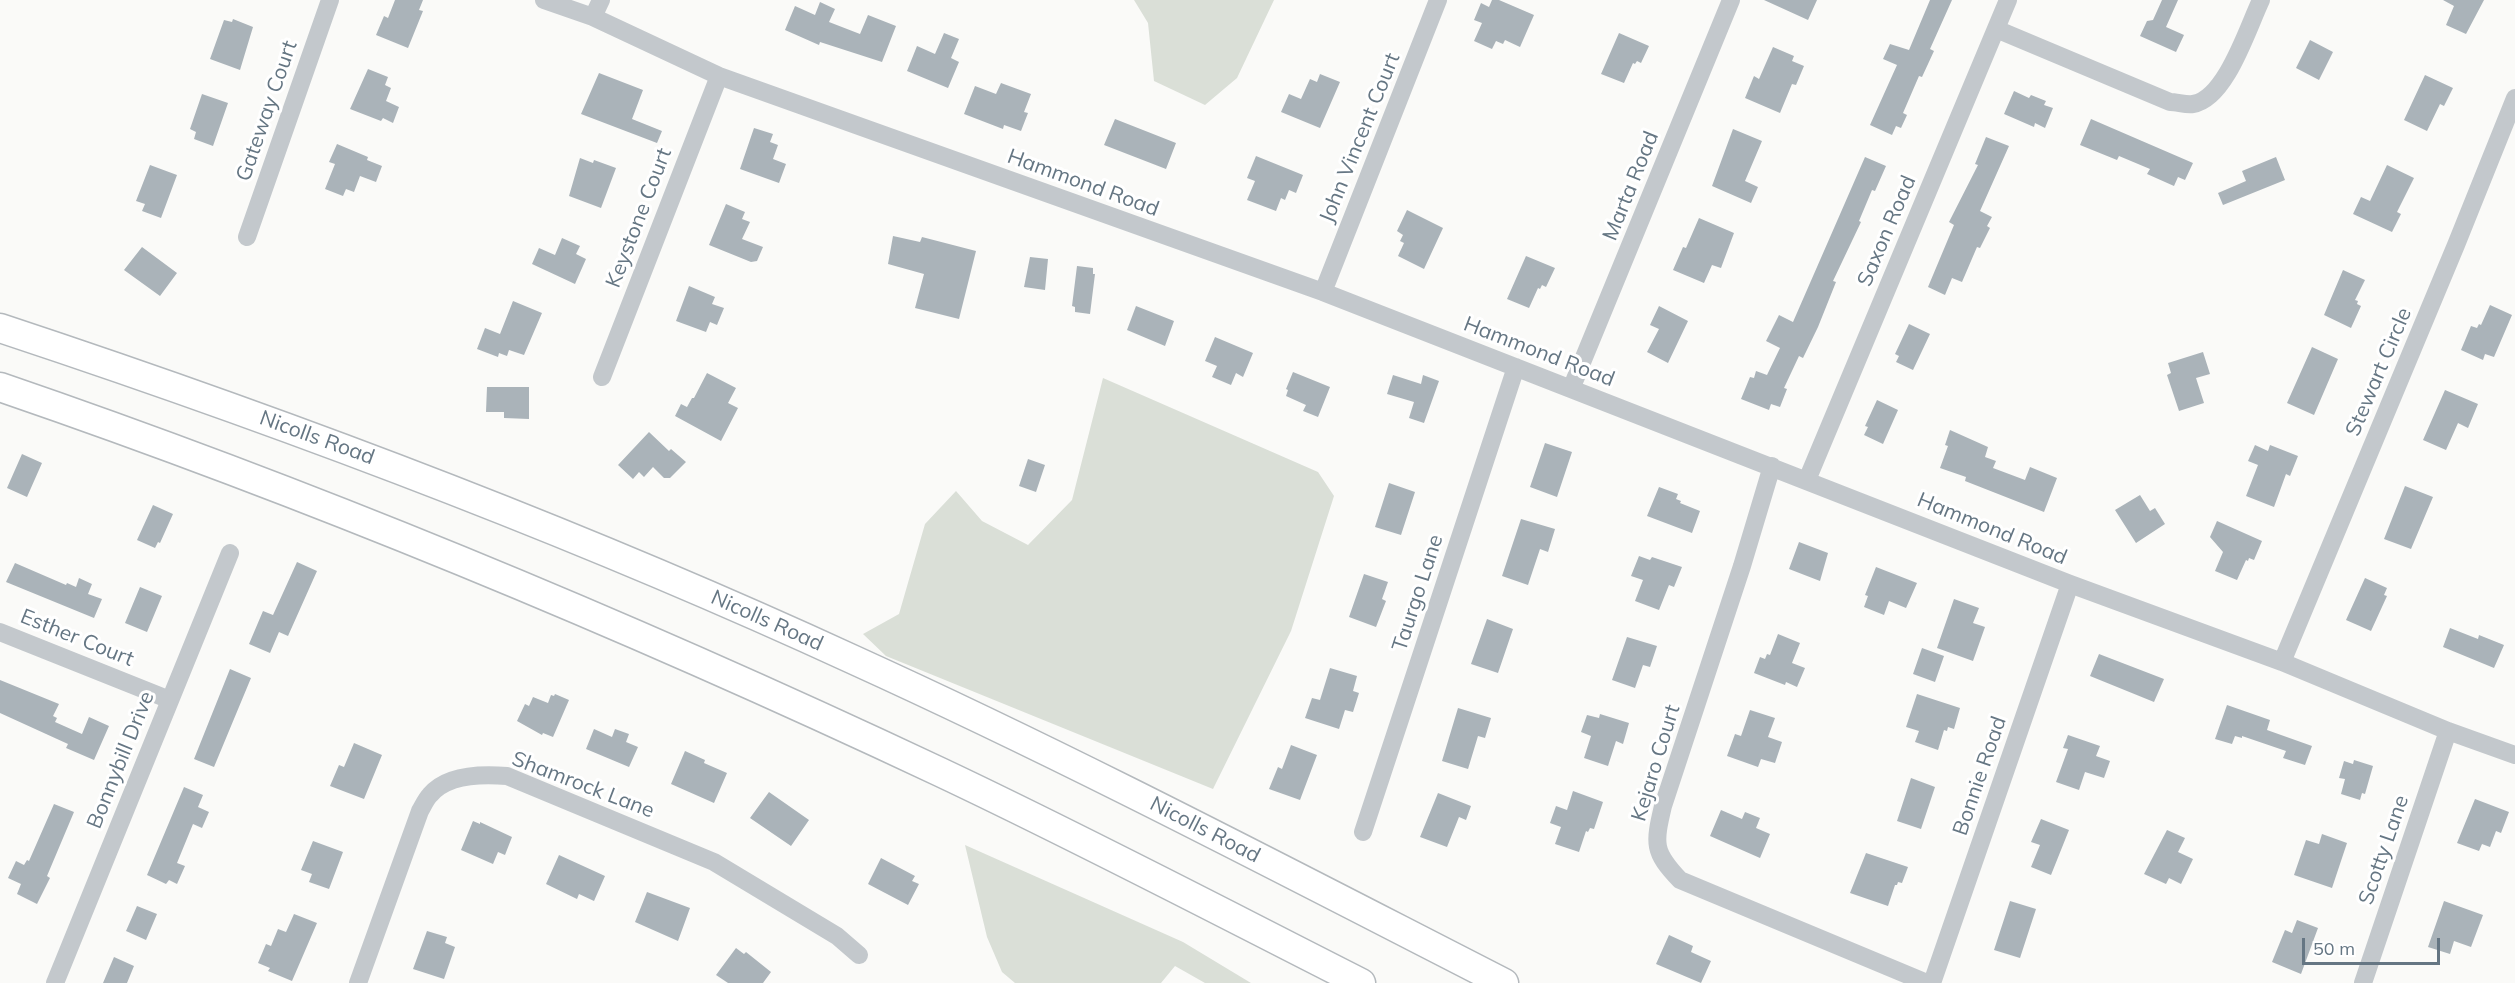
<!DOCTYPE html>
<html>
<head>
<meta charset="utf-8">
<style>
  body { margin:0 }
  #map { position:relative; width:2515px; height:983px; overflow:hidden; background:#fafaf8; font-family:Mulish,sans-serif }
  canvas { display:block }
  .scale { position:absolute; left:2302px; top:938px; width:138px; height:27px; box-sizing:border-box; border:3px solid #657683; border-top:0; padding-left:8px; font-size:18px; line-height:21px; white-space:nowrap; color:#657683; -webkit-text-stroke:4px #fff; paint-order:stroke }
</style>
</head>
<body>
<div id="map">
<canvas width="2515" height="983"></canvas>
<div class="scale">50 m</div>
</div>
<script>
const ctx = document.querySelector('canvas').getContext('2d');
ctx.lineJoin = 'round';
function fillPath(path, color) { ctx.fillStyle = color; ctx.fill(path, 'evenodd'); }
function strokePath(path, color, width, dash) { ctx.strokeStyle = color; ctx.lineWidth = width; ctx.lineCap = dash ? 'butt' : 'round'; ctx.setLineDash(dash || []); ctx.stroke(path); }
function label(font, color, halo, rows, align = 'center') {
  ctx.font = font + ' Mulish,sans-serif'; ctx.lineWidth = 6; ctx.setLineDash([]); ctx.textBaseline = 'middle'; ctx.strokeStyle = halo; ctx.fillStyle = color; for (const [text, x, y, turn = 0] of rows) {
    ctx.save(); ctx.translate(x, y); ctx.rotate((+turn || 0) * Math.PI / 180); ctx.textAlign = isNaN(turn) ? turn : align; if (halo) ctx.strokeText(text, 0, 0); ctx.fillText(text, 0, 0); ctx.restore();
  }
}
fillPath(new Path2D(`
  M1134,0H1274L1237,78L1205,105L1154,81L1148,23Z
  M1103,378L1318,472L1334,496L1291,631L1213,789L886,656L863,634L899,614L925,524L956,491L982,521L1028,545L1072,500Z
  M965,845L1183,942L1251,983H1205L1175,966L1161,983H1015L1002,972L987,937Z`), '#dadfd7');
fillPath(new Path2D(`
  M395,0H423L419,10L423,11L408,48L376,35L384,16L388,18Z
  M1492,0H1499L1534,15L1520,47L1505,40L1503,44L1496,41L1492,49L1474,41L1482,23L1474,20L1481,3L1489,7Z
  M1764,0H1817L1808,20Z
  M1930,0H1952L1930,49L1934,51L1922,77L1919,76L1903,113L1907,115L1901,128L1896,126L1892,135L1870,125L1897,65L1883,59L1890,44L1909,50Z
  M2162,0H2178L2166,27L2184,35L2176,52L2140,36L2147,21L2153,20Z
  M2443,0H2484L2466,34L2446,25L2454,6Z
  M820,2L835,9L829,22L860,34L868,15L896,26L882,62L820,42L819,45L785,30L795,6L815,15Z
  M233,19L253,27L240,70L210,59L224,20L232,22Z
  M944,33L959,39L951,58L959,62L948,88L907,71L917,46L935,54Z
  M1619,33L1649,46L1641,63L1637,61L1635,64L1633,63L1624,83L1601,74Z
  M2310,40L2333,52L2319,80L2296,68Z
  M1773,47L1794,56L1792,61L1804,66L1796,85L1792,84L1780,113L1745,98L1754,76L1759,79Z
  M368,69L388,77L385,85L391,88L386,101L399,107L393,123L383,118L381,121L350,109Z
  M599,73L643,90L632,119L662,131L657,143L581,114Z
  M1320,74L1340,82L1320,128L1281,112L1289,94L1301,99L1310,79L1317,82Z
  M2425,75L2453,88L2444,106L2440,104L2427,131L2404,120Z
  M1001,83L1031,94L1024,112L1028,113L1021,131L1004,125L1003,129L964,114L975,86L996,94Z
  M2014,91L2029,98L2031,95L2046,101L2044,105L2053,108L2045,128L2035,123L2034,127L2004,114Z
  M202,94L228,103L213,146L194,139L196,132L190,129Z
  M1115,119L1176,143L1166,169L1104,145Z
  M2091,119L2193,163L2185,180L2178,177L2174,186L2147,174L2150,169L2119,156L2117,160L2080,145Z
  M754,128L773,134L770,142L778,145L773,159L786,164L779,183L740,169Z
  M1733,129L1762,141L1745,181L1758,187L1751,203L1712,186Z
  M1986,137L2009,146L1980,211L1992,217L1987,226L1990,228L1980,248L1977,247L1962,282L1952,278L1945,295L1928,287L1954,225L1949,222L1978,165L1975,164Z
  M337,144L368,157L367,160L382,166L376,182L360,176L354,192L346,189L343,196L325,189L335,164L329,162Z
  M1256,156L1303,175L1296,193L1289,190L1285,200L1281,198L1276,211L1247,200L1255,181L1247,178Z
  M1865,157L1886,166L1875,191L1872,190L1859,221L1861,222L1833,281L1836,282L1818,327L1803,358L1799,356L1784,388L1787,389L1780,407L1771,404L1769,410L1741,399L1750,377L1754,378L1756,371L1767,375L1780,348L1766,341L1779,315L1793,322Z
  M2276,157L2285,180L2223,205L2218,193L2246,181L2242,171Z
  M580,158L593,163L594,160L616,168L601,208L569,196Z
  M150,165L177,175L161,218L142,211L145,204L136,201Z
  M2387,165L2414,178L2397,212L2401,214L2392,232L2353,214L2361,197L2370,201Z
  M726,204L745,212L742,219L750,222L742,239L763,247L757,261L751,262L709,245Z
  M1407,210L1443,228L1424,269L1398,256L1404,243L1400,241L1403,235L1397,231Z
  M1699,218L1734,233L1721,268L1712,265L1704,283L1673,270L1683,247L1686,248Z
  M893,236L920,242L922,237L976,251L959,319L915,308L924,274L888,264Z
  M562,238L580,246L576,254L586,259L575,284L532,264L539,248L555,255Z
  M142,247L177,273L160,296L124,270Z
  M1526,256L1555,268L1546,287L1542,285L1540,289L1538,288L1529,308L1507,299Z
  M1030,257L1048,259L1045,290L1024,287Z
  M1077,266L1093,268V274H1095L1090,314L1075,312V307L1072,306Z
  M2343,270L2365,280L2355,300L2358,301L2357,304L2361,306L2351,328L2324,315Z
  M689,286L715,297L712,304L724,308L717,325L710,322L706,332L676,321Z
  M513,301L542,313L524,355L509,350L507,356L499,353L498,357L477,349L485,328L500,334Z
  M2490,305L2512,315L2494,357L2485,354L2483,360L2461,350L2471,326L2477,328L2479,324L2481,325Z
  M1136,306L1174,321L1165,346L1127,330Z
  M1659,306L1688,321L1668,363L1647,352L1659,329L1650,325Z
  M1909,324L1930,334L1913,370L1896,362L1899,356L1895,354Z
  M1215,337L1253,353L1243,377L1236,373L1231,385L1212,377L1217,366L1205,361Z
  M2312,347L2338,359L2314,415L2287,403Z
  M2203,352L2210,374L2196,378L2204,403L2179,411L2167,375L2171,373L2168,363Z
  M1293,372L1330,387L1318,417L1303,411L1306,405L1286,396L1288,390L1286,389Z
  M707,373L736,388L728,403L738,408L721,441L675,416L681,404L687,407L692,398H694Z
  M1393,375L1421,384L1423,375L1439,381L1424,423L1409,418L1414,402L1387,394Z
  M487,387H529V419L504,418V412H486Z
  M2445,390L2478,404L2468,428L2458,423L2446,450L2423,440Z
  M1877,400L1898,410L1883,444L1864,435L1868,427L1865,426Z
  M1950,430L1988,447L1985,457L1996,461L1993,468L2025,480L2030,467L2057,478L2044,512L1965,481L1966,477L1940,468L1948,446L1945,445Z
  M649,432L669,451L671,449L686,462L670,478H664L653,467L644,477L639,472L633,479L618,465Z
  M1545,443L1572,452L1557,497L1530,487Z
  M2255,445L2268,451L2270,445L2298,456L2290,476L2286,474L2274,507L2246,496L2258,465L2248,461Z
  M22,454L42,463L27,497L7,488Z
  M1028,459L1045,465L1036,492L1019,486Z
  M1389,483L1415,492L1401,535L1375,527Z
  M2405,486L2433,497L2411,549L2384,539Z
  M1659,487L1678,494L1676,499L1681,501L1680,503L1700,511L1692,533L1647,516Z
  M2140,495L2150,511L2155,508L2165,524L2136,543L2115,510Z
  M153,505L173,514L160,543L158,542L155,548L137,540Z
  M1521,519L1555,529L1548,552L1540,549L1528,585L1502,576Z
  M2217,521L2262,541L2254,560L2249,558L2248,561L2246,560L2237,580L2215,571L2223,552L2210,537Z
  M1799,542L1828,553L1820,581L1789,569Z
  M1639,556L1650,560L1652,557L1682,567L1674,587L1669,585L1659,610L1635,601L1643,580L1631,576Z
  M297,562L317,571L288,636L279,632L270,653L249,644L263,611L273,615Z
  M15,563L66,585L67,583L76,587L79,578L92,584L88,594L102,599L94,618L6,582Z
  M1876,567L1917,583L1906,608L1889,601L1884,615L1864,607L1868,596L1865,595Z
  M1364,574L1388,582L1382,599L1386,601L1376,627L1349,617Z
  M2365,578L2387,588L2384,595L2387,596L2371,631L2346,620Z
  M140,587L162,596L147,632L125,623Z
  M1954,599L1979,608L1973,623L1985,627L1973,661L1937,648Z
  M1487,619L1513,629L1498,673L1471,664Z
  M2450,628L2478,639L2479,635L2504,645L2494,668L2443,647Z
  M1778,634L1800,643L1792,663L1805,668L1797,687L1786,682L1785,685L1754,673L1760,657L1765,659L1767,654L1770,655Z
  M1627,637L1657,646L1650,667L1643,665L1635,688L1612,680Z
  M1922,648L1944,656L1935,682L1913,674Z
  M2099,654L2164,679L2154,702L2090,676Z
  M1330,668L1357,676L1353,691L1359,693L1353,712L1345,710L1339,729L1305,718L1312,698L1320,700Z
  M230,669L251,678L214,767L194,759Z
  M0,680L59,704L53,716L57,718L55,722L82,734L89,717L109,726L94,760L66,748L68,744L0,713Z
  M555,694L569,700L553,737L543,733L542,735L517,721L525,704L529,706L533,697L548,703L551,695L554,696Z
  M1917,694L1960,708L1954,729L1948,727L1947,731L1944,730L1938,750L1915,742L1919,731L1906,727Z
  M2227,705L2270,720L2267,730L2312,746L2305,765L2283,758L2286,751L2242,736V738L2235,736L2232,744L2215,739Z
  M1458,708L1491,718L1485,738L1478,736L1468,769L1442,761Z
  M1750,710L1775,718L1768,737L1782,742L1775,763L1761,759L1758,767L1727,756L1735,734L1741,736Z
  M1600,714L1629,723L1623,744L1616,741L1608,766L1584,758L1591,736L1581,732L1587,715L1599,718Z
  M594,729L612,737L615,729L629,734L626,742L638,747L629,767L586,749Z
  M2068,735L2100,746L2096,756L2110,761L2104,778L2085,772L2079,790L2056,782L2068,749L2063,748Z
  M354,743L382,755L364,799L330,786L339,765L344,767Z
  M1291,745L1317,755L1300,800L1269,789L1278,767L1282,769Z
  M685,751L705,760L704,763L727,773L714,803L671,784Z
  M2354,760L2373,766L2365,794L2362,793L2360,800L2341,794L2345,779L2339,778L2344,761L2353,764Z
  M1911,778L1935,787L1921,829L1897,821Z
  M184,787L203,795L198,807L209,812L202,828L193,824L177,863L185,866L177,884L169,880L166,884L147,875Z
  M1573,791L1603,802L1594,829L1590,828L1588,832L1586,831L1579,852L1555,844L1561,827L1550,823L1556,806L1567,810Z
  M769,792L809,820L791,846L750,818Z
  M1438,793L1471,806L1466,820L1459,817L1447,847L1420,837Z
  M2475,799L2509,812L2501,833L2496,831L2490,847L2482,844L2479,851L2457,843Z
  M54,804L74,812L47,876L50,878L37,904L17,894L21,884L8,878L16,861L24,865L27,860L29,861Z
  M1721,810L1742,819L1745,812L1760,818L1756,828L1770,834L1760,858L1710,836Z
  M2041,819L2069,830L2051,875L2031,867L2040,845L2031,842Z
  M473,821L480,824V822L512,837L505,855L498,852L493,864L461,850Z
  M2167,830L2185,838L2178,852L2193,859L2181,884L2169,878L2166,884L2144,874Z
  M2322,834L2347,843L2332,888L2294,875L2306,840L2319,844Z
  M313,841L343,852L329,889L309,882L312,874L301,870Z
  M1866,853L1908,867L1902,883L1898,882L1897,885H1895L1888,906L1850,893Z
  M559,855L605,876L594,901L579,894L577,899L546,884Z
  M881,858L915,876L912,881L919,884L908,905L868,884Z
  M647,892L690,908L678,941L635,922Z
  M2010,901L2036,909L2020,958L1994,950Z
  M2444,901L2483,915L2471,947L2454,941L2450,954L2428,947Z
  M137,906L157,914L146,940L126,931Z
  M294,914L317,923L292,981L268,971L270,968L258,963L266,944L271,946L278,929L286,932Z
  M2297,920L2318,928L2301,974L2272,962L2285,930L2292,933Z
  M427,931L447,937L445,943L455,947L444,979L413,969Z
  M1669,935L1693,946L1691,952L1711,961L1701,983L1656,964Z
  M736,948L744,954L746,952L771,972L763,983H728L716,975Z
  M114,957L134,966L127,983H103Z`), '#aab3b9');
const trunk = new Path2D(`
  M0,328C290,424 576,532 854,660C1074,760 1289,873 1504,983
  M0,387C321,497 634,628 940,772C1082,839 1221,912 1361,983`);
strokePath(trunk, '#b4b9bd', 31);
strokePath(new Path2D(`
  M544,0L593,17L719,76L1323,292L2070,584L2282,662L2448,731L2515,755
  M593,17L601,0
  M1996,29L2170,102C2177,102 2186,105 2193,104C2226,99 2248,27 2261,0
  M247,237L330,0
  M1323,292L1438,0
  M602,377L719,76
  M1571,389L1731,0
  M1772,466L1742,566L1663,806C1654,844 1653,852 1680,880L1927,983
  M1807,480L2008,0
  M0,632L170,700
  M2282,662L2456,245L2515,98
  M1363,832L1516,367
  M55,983L230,553
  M358,983L420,811C423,806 426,799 430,795C447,774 483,774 507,776L714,862L837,936L859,955
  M1932,983L2070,584
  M2363,983L2448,731`), '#c3c8cc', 18);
strokePath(trunk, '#fff', 28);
label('21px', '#657683', '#fff', [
  ["Gateway Court",267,111,-71],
  ["John Vincent Court",1360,138,-68],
  ["Hammond Road",1083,183,20],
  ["Marta Road",1631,186,-68],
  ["Keystone Court",639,218,-69],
  ["Saxon Road",1887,231,-67],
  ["Hammond Road",1539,352,21],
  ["Stewart Circle",2379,372,-67],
  ["Nicolls Road",317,438,20],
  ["Hammond Road",1992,529,22],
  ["Taurgo Lane",1418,593,-72],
  ["Nicolls Road",767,621,24],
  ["Esther Court",77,638,22],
  ["Bonnybill Drive",121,760,-68],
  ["Kejaro Court",1656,763,-73],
  ["Bonnie Road",1980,776,-71],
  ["Shamrock Lane",583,785,21],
  ["Nicolls Road",1205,830,27],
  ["Scotty Lane",2384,850,-71]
]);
</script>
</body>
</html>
